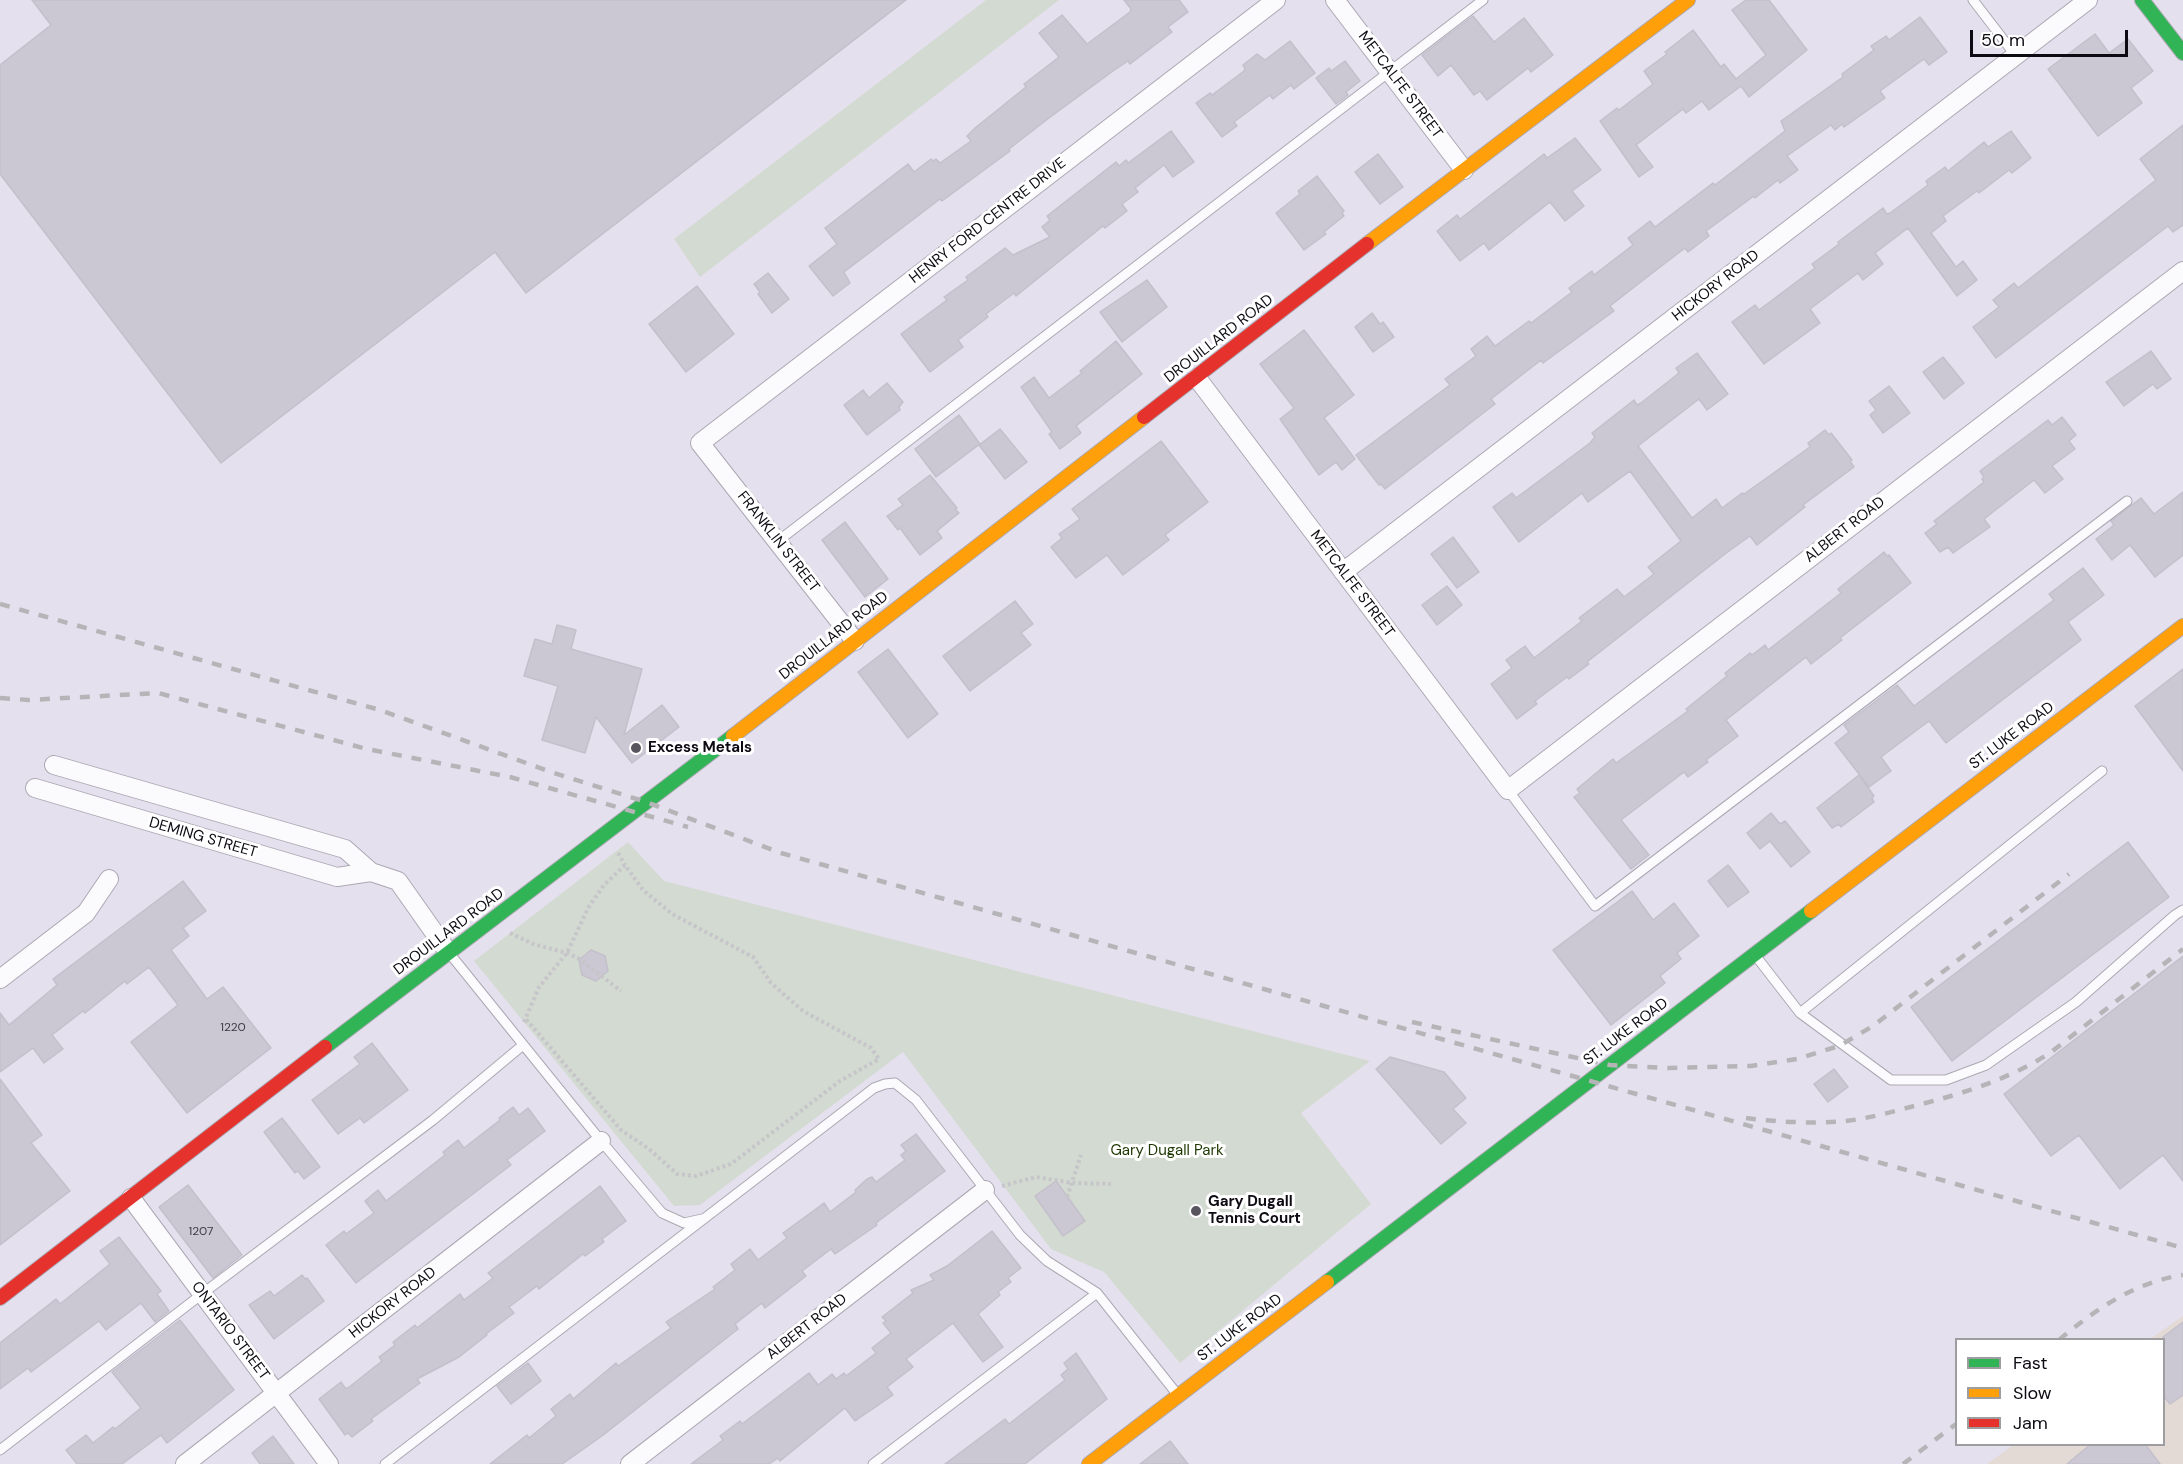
<!DOCTYPE html>
<html>
<head>
<meta charset="utf-8">
<style>
  body { margin:0 }
  #map { position:relative; width:2183px; height:1464px; overflow:hidden; background:#e5e0ee; font-family:"DM Sans",sans-serif }
  canvas { display:block }
  .legend { position:absolute; left:1955px; top:1338px; width:210px; height:108px; box-sizing:border-box; background:#fff; border:2px solid #9e9da0; margin:0; padding:8px 10px; list-style:none; font-size:18px; color:#0d0a12 }
  .legend li { display:flex; align-items:center; gap:12px; height:30px }
  .legend b { width:30px; border:2px solid #9e9da0 }
  .scale { position:absolute; left:1970px; top:30px; width:158px; height:27px; box-sizing:border-box; border:3px solid #0d0a12; border-top:0; padding-left:8px; font-size:18px; line-height:21px; white-space:nowrap; color:#0d0a12; -webkit-text-stroke:4px #fff; paint-order:stroke }
</style>
</head>
<body>
<div id="map">
<canvas width="2183" height="1464"></canvas>
<ul class="legend">
<li><b style="height:8px;background:#30b455"></b>Fast</li>
<li><b style="height:8px;background:#ff9f0a"></b>Slow</li>
<li><b style="height:8px;background:#e5322d"></b>Jam</li>
</ul>
<div class="scale">50 m</div>
</div>
<script>
const ctx = document.querySelector('canvas').getContext('2d');
ctx.lineJoin = 'round';
function fillPath(path, color) { ctx.fillStyle = color; ctx.fill(path, 'evenodd'); }
function strokePath(path, color, width, dash) { ctx.strokeStyle = color; ctx.lineWidth = width; ctx.lineCap = dash ? 'butt' : 'round'; ctx.setLineDash(dash || []); ctx.stroke(path); }
function label(font, color, halo, rows, align = 'center') {
  ctx.font = font + ' "DM Sans",sans-serif'; ctx.lineWidth = 6; ctx.setLineDash([]); ctx.textBaseline = 'middle'; ctx.strokeStyle = halo; ctx.fillStyle = color; for (const [text, x, y, turn = 0] of rows) {
    ctx.save(); ctx.translate(x, y); ctx.rotate((+turn || 0) * Math.PI / 180); ctx.textAlign = isNaN(turn) ? turn : align; if (halo) ctx.strokeText(text, 0, 0); ctx.fillText(text, 0, 0); ctx.restore();
  }
}
fillPath(new Path2D(`
  M2183,1316V1464H1987L2013,1445L2164,1444V1340L2150,1339Z`), '#e3d9d5');
fillPath(new Path2D(`
  M986,0H1059L700,277L674,239Z
  M628,842L664,881L1370,1061L1301,1113L1371,1204L1180,1363L1104,1272L1051,1249L903,1052L700,1205L674,1206L474,961Z`), '#d3dad1');
const building = new Path2D(`
  M32,0H906L526,293L495,252L221,463L0,174V65L51,25Z
  M1124,0H1179L1188,12L1168,27L1172,32L1130,64L1128,61L1113,71L1049,118L1009,149L1010,151L942,201L940,199L844,272L850,283L833,296L809,266L837,244L825,228L908,164L914,172L931,159L933,161L936,159L940,163L971,141L967,136L975,128L1026,87L1024,84L1059,57L1039,33L1062,15L1087,44L1130,12L1131,9Z
  M1746,0H1769L1807,50L1749,97L1741,86L1709,110L1702,101L1686,113L1683,109L1636,145L1653,167L1639,177L1600,121L1617,108L1619,110L1653,84L1644,71L1667,54L1665,52L1693,30L1721,67L1724,64L1736,79L1766,55L1732,10Z
  M1473,16L1494,42L1524,18L1553,55L1531,72L1528,68L1487,100L1480,91L1474,95L1451,65L1438,76L1422,55Z
  M1920,17L1947,52L1929,65L1924,59L1880,91L1885,98L1844,127L1842,124L1835,130L1831,125L1787,156L1798,170L1780,183L1778,180L1755,198L1754,196L1706,231L1709,236L1688,252L1685,248L1642,281L1610,306L1614,311L1543,363L1541,360L1491,399L1495,404L1385,489L1381,484L1379,485L1356,455L1450,385L1445,379L1476,356L1471,349L1487,336L1495,346L1529,321L1531,323L1572,292L1569,288L1592,271L1594,275L1633,245L1628,238L1650,221L1655,227L1713,183L1715,185L1785,131L1781,121L1843,77L1842,74L1874,50L1871,46L1886,36L1889,40Z
  M2095,34L2109,53L2128,39L2153,71L2131,88L2142,103L2098,136L2048,69Z
  M1290,41L1315,73L1294,89L1291,85L1273,99L1270,95L1234,122L1237,126L1222,137L1196,103L1210,93L1212,95L1244,71L1245,69L1243,65L1257,54L1265,60Z
  M1345,61L1360,81L1346,92L1348,95L1336,104L1316,78L1329,68L1331,71Z
  M2183,125V225L2173,232L2168,226L1996,358L1973,327L1999,307L1993,300L2014,283L2018,288L2156,180L2140,159Z
  M1171,131L1194,162L1173,177L1164,165L1135,188L1138,192L1122,204L1127,211L1105,228L1103,226L1016,296L1014,293L986,314L988,317L958,340L963,347L930,372L901,334L947,300L944,297L968,280L966,277L1005,248L1013,255L1050,237L1042,227L1050,220L1047,216L1116,162L1119,166L1126,160L1128,163Z
  M2011,131L2031,158L2012,173L2009,170L1979,193L1977,191L1943,216L1946,221L1931,233L1956,267L1963,261L1977,280L1957,296L1908,228L1875,253L1883,264L1863,280L1858,273L1810,309L1820,323L1764,364L1732,322L1755,305L1759,310L1815,268L1812,264L1839,244L1838,242L1883,208L1887,214L1890,213L1928,185L1926,181L1945,167L1948,171L1984,142L1988,147Z
  M1575,138L1601,170L1572,191L1584,206L1565,221L1550,202L1489,250L1484,243L1460,261L1437,231L1457,215L1460,219L1544,154L1547,158Z
  M1378,154L1403,187L1380,204L1355,172Z
  M1317,176L1344,211L1342,213L1344,216L1324,232L1326,234L1304,250L1276,213L1300,194L1298,191Z
  M768,273L789,299L772,313L758,294L760,292L754,284Z
  M1147,280L1167,307L1122,342L1100,312Z
  M697,286L734,334L686,372L649,324Z
  M1372,313L1380,324L1383,322L1394,337L1373,352L1355,327Z
  M1304,330L1354,395L1324,418L1355,459L1342,470L1336,462L1319,475L1280,419L1294,408L1260,364Z
  M1116,341L1142,374L1076,426L1081,433L1060,449L1049,434L1052,432L1021,387L1034,377L1049,398L1082,373L1080,371Z
  M2151,351L2171,379L2157,389L2153,384L2124,406L2106,382Z
  M1697,353L1728,394L1707,410L1699,399L1638,446L1692,518L1716,499L1722,508L1742,493L1744,494L1810,447L1808,443L1825,430L1829,435L1831,433L1852,460L1850,461L1854,467L1803,505L1805,507L1757,545L1750,536L1725,554L1587,662L1589,664L1569,679L1567,677L1535,701L1537,704L1517,719L1491,684L1512,668L1506,660L1525,646L1534,658L1582,621L1579,618L1617,589L1624,597L1654,574L1648,567L1681,541L1630,471L1588,502L1582,493L1519,542L1493,507L1512,493L1516,498L1590,443L1595,437L1592,433L1634,400L1637,405L1641,403L1679,373L1676,368Z
  M1943,357L1964,383L1944,399L1923,372Z
  M887,383L903,402L899,407L900,410L867,435L844,405L863,390L869,398Z
  M1889,386L1910,413L1883,433L1870,415L1876,410L1869,401Z
  M959,415L980,444L936,477L915,449Z
  M2062,417L2076,435L2069,441L2075,449L2052,466L2063,479L2045,493L2034,480L1984,519L1990,527L1953,553L1948,547L1940,552L1925,533L1937,524L1934,521L1984,482L1982,479L1984,477L1980,471L2048,420L2052,425Z
  M1000,429L1027,462L1005,479L979,445Z
  M1161,441L1208,502L1165,535L1169,540L1123,575L1107,555L1076,578L1051,547L1062,538L1059,534L1080,519L1072,509Z
  M930,475L957,508L955,509L959,513L937,531L942,538L920,555L900,528L898,530L887,516L903,505L898,499Z
  M2183,492V555L2155,577L2130,545L2112,560L2096,539L2114,525L2111,521L2141,498L2154,514Z
  M845,522L888,579L865,597L822,540Z
  M1453,537L1479,572L1457,588L1431,554Z
  M1884,552L1887,556L1889,555L1911,583L1840,638L1842,640L1811,664L1806,657L1726,720L1738,736L1706,760L1708,762L1688,777L1684,772L1621,820L1649,855L1631,869L1574,797L1580,793L1577,789L1613,759L1616,763L1688,711L1686,709L1727,676L1725,673L1750,653L1752,655L1765,645L1768,650L1841,593L1838,589Z
  M2083,568L2104,595L2068,622L2081,640L1946,743L1929,721L1881,757L1891,771L1869,787L1835,743L1849,732L1844,725L1897,685L1914,706L2054,600L2049,594Z
  M1447,586L1462,605L1437,625L1422,605Z
  M1015,601L1033,624L1021,633L1031,645L970,691L943,656Z
  M557,625L576,630L571,649L642,669L624,735L662,705L679,727L632,763L596,717L585,753L542,740L558,686L524,676L535,639L552,644Z
  M888,649L938,714L908,738L858,672Z
  M2183,669V771L2135,706Z
  M1859,775L1874,796L1872,798L1874,802L1841,827L1839,824L1832,828L1817,808Z
  M1771,813L1780,824L1785,821L1810,852L1791,867L1770,841L1760,849L1747,833Z
  M2128,842L2169,897L1952,1061L1911,1007Z
  M1728,865L1749,892L1728,907L1708,881Z
  M183,881L206,911L183,928L189,936L171,950L207,999L223,987L271,1048L187,1113L131,1042L178,1005L149,967L127,984L125,981L85,1013L83,1011L52,1035L63,1049L44,1063L33,1048L0,1072V1013L9,1025L57,985L53,979Z
  M1632,891L1653,920L1674,903L1699,936L1677,953L1681,959L1660,976L1665,983L1611,1025L1553,950Z
  M591,950L605,956L608,971L596,981L582,975L579,960Z
  M2183,956V1181L2163,1155L2120,1189L2079,1135L2051,1156L2004,1094Z
  M372,1043L408,1090L364,1123L360,1118L338,1134L312,1100L360,1064L354,1057Z
  M1390,1057L1444,1072L1466,1098L1453,1109L1466,1123L1441,1144L1376,1069Z
  M1834,1069L1848,1087L1828,1102L1814,1084Z
  M0,1079L42,1135L31,1143L70,1191L0,1245Z
  M513,1107L519,1115L528,1108L545,1131L507,1160L511,1165L356,1283L326,1245L344,1231L346,1234L374,1213L365,1201L378,1190L386,1201L445,1155L443,1152L458,1140L464,1148L500,1120L499,1118Z
  M282,1118L320,1167L304,1179L298,1171L295,1173L264,1132Z
  M916,1134L945,1171L876,1223L877,1225L835,1254L831,1249L802,1271L806,1276L765,1308L762,1303L735,1324L738,1329L602,1436L562,1464H490L527,1435L529,1438L556,1416L551,1409L570,1394L573,1399L616,1363L618,1366L671,1328L666,1322L715,1289L713,1287L735,1270L731,1264L750,1249L758,1260L787,1238L783,1233L824,1203L830,1212L856,1192L855,1190L867,1179L872,1177L876,1182L905,1160L901,1155L906,1151L901,1145Z
  M1056,1181L1085,1221L1063,1236L1035,1196Z
  M188,1185L242,1255L213,1278L159,1207Z
  M600,1186L626,1221L602,1239L604,1242L585,1256L583,1254L539,1289L537,1286L509,1307L514,1313L486,1334L487,1335L459,1357L417,1379L420,1383L371,1419L373,1421L352,1437L348,1433L345,1435L319,1399L341,1382L345,1388H348L382,1361L379,1357L395,1345L393,1342L415,1325L417,1328L460,1294L464,1300L493,1278L488,1273Z
  M992,1231L1021,1268L1008,1278L1011,1282L998,1292L1000,1295L978,1314L1003,1347L983,1362L953,1323L906,1359L913,1367L887,1387L893,1395L855,1421L845,1408L780,1461L778,1458L769,1464H691L723,1440L720,1436L740,1421L742,1424L809,1373L818,1385L832,1374L836,1379L844,1373L846,1376L876,1353L872,1348L891,1333L883,1323L886,1321L882,1317L913,1293L911,1290L934,1280L930,1275L947,1266Z
  M119,1237L161,1291L157,1294L169,1311L155,1322L141,1303L106,1330L99,1321L31,1372L28,1368L0,1389V1343L56,1299L60,1304L110,1264L100,1251Z
  M302,1275L305,1279L307,1278L324,1301L274,1339L249,1305L270,1291L274,1296Z
  M180,1320L234,1390L167,1443L161,1435L122,1464H77L66,1450L86,1435L93,1443L113,1427L115,1429L141,1408L112,1372Z
  M2183,1322V1395L2170,1404L2163,1395V1337Z
  M1076,1353L1107,1399L1025,1464H945L1005,1419L1009,1424L1065,1380L1061,1375L1068,1369L1064,1363Z
  M528,1363L541,1381L511,1404L497,1386Z
  M273,1436L294,1464H260L252,1453Z
  M1170,1441L1188,1464H1140Z
  M2091,1444H2145L2160,1464H2067Z`);
fillPath(building, '#cbc7d3');
strokePath(building, '#c3c0cb', 1.5);
const lane = new Path2D(`
  M1973,0L2016,56
  M778,541L1483,0
  M1508,790L1595,906L2127,501
  M450,954L601,1141L662,1213L684,1223L702,1219
  M1755,955L1800,1013L1891,1080H1946L1986,1065L2076,1002L2175,915L2183,910
  M1800,1013L2102,771
  M0,1450L202,1294L433,1120L523,1045
  M385,1464L874,1088L885,1084L895,1083L916,1100L1020,1235L1047,1261L1097,1293L1177,1394
  M873,1464L1097,1293`);
const street = new Path2D(`
  M1335,0L1464,170
  M1197,378L1508,790L2183,271
  M1343,572L2088,0
  M855,641L700,443L1276,0
  M54,765L345,849L371,872L398,881L448,952
  M35,788L337,877L371,872
  M0,979L86,913L109,879
  M131,1198L329,1464
  M185,1464L601,1141
  M630,1464L985,1190`);
const fast = new Path2D(`
  M2142,0L2183,53
  M325,1047L733,736
  M1327,1282L1811,911`);
const slow = new Path2D(`
  M1367,244L1688,0
  M733,736L1144,417
  M1811,911L2183,626
  M1089,1464L1327,1282`);
const jam = new Path2D(`
  M1144,417L1367,244
  M0,1298L325,1047`);
strokePath(lane, '#aca8b3', 11);
strokePath(street, '#aca8b3', 20);
strokePath(fast, '#aca8b3', 16);
strokePath(slow, '#aca8b3', 16);
strokePath(jam, '#aca8b3', 16);
strokePath(new Path2D(`
  M618,853L625,865
  M510,933L533,944L567,953L578,958L621,991
  M524,1022L539,987L567,953L588,908L604,885L625,865L643,890L672,914L753,957L771,983L803,1011L871,1048L879,1059L840,1081L731,1164L696,1176L677,1174L649,1149L621,1130L525,1018
  M1002,1186L1036,1177L1072,1183L1111,1184
  M1067,1197L1081,1155`), '#c6c5c9', 4, [3, 3]);
strokePath(lane, '#fbfafc', 9);
strokePath(street, '#fbfafc', 18);
strokePath(fast, '#30b455', 14);
strokePath(slow, '#ff9f0a', 14);
strokePath(jam, '#e5322d', 14);
strokePath(new Path2D(`
  M0,604L380,710L551,772L646,802L781,853L2183,1248
  M0,698L29,700L158,693L367,749L510,777L688,827
  M1412,1022L1610,1065L1668,1068L1751,1066L1797,1059L1839,1046L1873,1026L2069,874
  M1746,1118C1778,1122 1814,1124 1846,1121C1871,1118 1895,1111 1918,1105C1965,1093 2009,1079 2050,1053L2183,949
  M2059,1340C2096,1309 2135,1282 2183,1275
  M1903,1464L1956,1424`), '#b5b5b8', 4.5, [10, 10]);
for (const [x, y, r, color] of [
  [636,748,6,"#59555f"],
  [1196,1211,6,"#59555f"]
]) { const dot = new Path2D(); dot.arc(x, y, r, 0, 2 * Math.PI); ctx.fillStyle = color; ctx.fill(dot); strokePath(dot, '#fff', 2); }
label('12px', '#3e3b44', null, [
  ["1220",233,1028],
  ["1207",201,1232]
]);
label('15px', '#0d0a12', '#fff', [
  ["METCALFE STREET",1400,85,53],
  ["HENRY FORD CENTRE DRIVE",988,221,-38],
  ["HICKORY ROAD",1716,286,-38],
  ["DROUILLARD ROAD",1219,339,-38],
  ["ALBERT ROAD",1845,530,-38],
  ["FRANKLIN STREET",778,542,52],
  ["METCALFE STREET",1352,584,53],
  ["DROUILLARD ROAD",834,636,-38],
  ["ST. LUKE ROAD",2012,736,-37],
  ["DEMING STREET",203,838,16],
  ["DROUILLARD ROAD",449,932,-37],
  ["ST. LUKE ROAD",1626,1032,-37],
  ["HICKORY ROAD",393,1303,-38],
  ["ALBERT ROAD",807,1327,-38],
  ["ST. LUKE ROAD",1240,1328,-37],
  ["ONTARIO STREET",230,1331,53]
]);
label('bold 15px', '#0d0a12', '#fff', [
  ["Excess Metals",648,748],
  ["Gary Dugall",1208,1202],
  ["Tennis Court",1208,1219]
], 'left');
label('15px', '#1d3600', '#fff', [
  ["Gary Dugall Park",1167,1151]
]);
</script>
</body>
</html>
